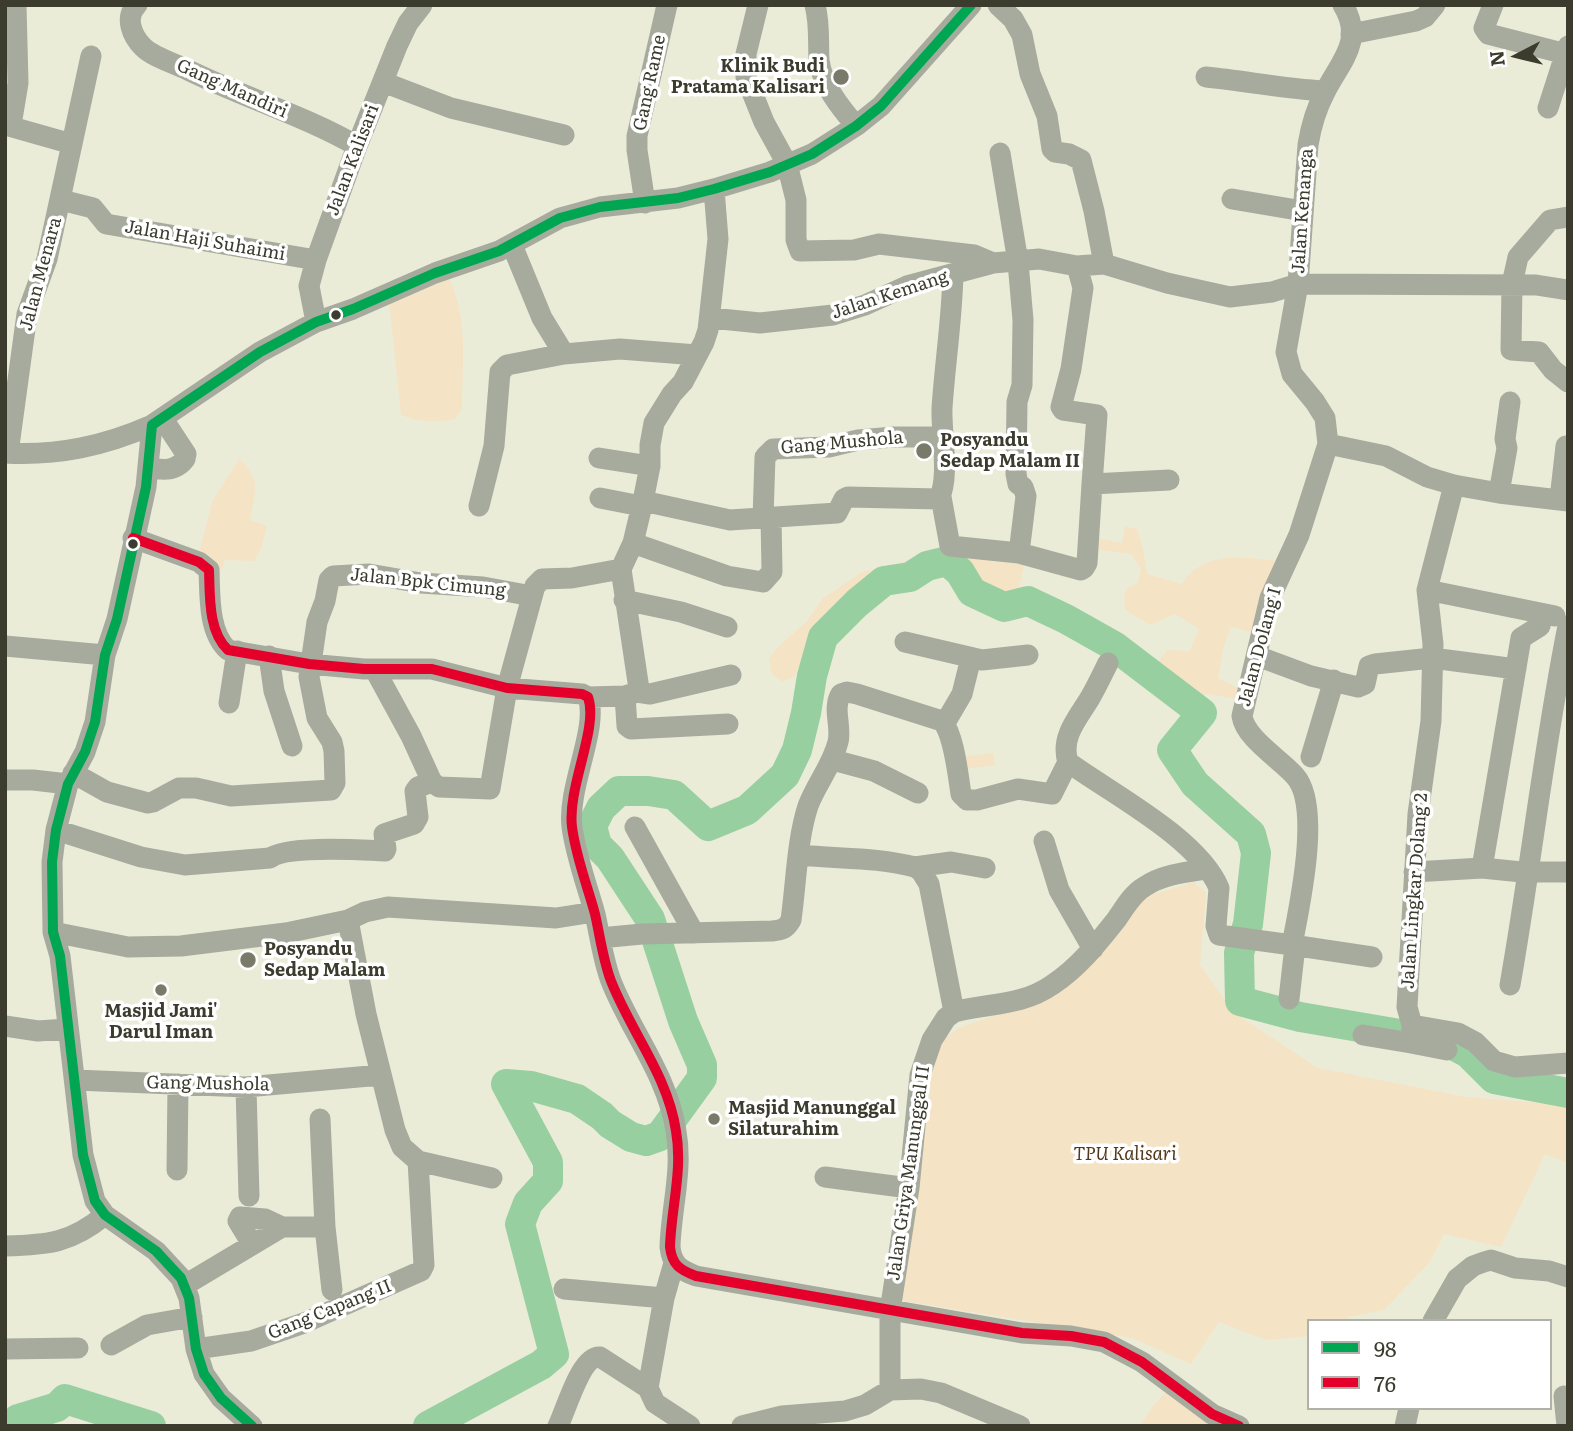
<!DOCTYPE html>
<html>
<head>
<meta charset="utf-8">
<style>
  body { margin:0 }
  #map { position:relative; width:1573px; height:1431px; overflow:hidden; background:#ebecd8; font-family:Literata,serif }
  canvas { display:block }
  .frame { position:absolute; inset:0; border:7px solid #3b3c2e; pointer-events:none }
  .legend { position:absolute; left:1307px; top:1319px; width:245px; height:91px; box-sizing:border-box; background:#fff; border:2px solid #b1b1ab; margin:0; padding:9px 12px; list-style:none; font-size:21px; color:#3b3c2e }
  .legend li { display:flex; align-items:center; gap:14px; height:35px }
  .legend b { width:35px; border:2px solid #b1b1ab }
  .north { position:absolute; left:1482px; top:21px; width:70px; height:70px; -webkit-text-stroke:5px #fff; paint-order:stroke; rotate:263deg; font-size:19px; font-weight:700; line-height:28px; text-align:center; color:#3b3c2e }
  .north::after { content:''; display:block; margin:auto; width:24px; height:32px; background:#3b3c2e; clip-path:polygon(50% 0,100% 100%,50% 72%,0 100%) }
</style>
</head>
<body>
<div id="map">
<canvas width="1573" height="1431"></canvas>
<div class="frame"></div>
<ul class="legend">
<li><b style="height:9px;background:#00a651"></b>98</li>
<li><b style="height:9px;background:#e4002b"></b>76</li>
</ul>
<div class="north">N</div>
</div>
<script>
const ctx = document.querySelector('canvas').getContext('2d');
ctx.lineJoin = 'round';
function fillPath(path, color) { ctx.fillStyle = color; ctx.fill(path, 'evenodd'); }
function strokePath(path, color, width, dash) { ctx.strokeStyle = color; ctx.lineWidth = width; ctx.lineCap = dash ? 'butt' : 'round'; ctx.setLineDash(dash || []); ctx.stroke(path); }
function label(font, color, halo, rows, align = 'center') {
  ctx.font = font + ' Literata,serif'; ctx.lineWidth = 7; ctx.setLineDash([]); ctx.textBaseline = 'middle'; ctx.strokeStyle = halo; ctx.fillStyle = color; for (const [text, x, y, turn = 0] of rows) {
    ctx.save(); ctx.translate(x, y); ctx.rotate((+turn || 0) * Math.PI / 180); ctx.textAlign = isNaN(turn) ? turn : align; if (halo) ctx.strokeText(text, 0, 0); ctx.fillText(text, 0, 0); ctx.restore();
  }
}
fillPath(new Path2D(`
  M448,277C469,316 462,367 462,409L455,419C435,423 420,422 401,415L389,301Z
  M239,459C262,480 255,492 250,520L267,526L261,549L254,561L225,560L221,571L215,576L200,549L212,502Z
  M1125,526L1137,529L1143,548L1147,574L1182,584C1203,549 1248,557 1283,562L1265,636L1231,627L1224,646L1218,678L1247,693L1242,700L1207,694L1189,696L1153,667L1168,650L1190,651L1199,629L1175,614L1150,625L1125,610L1124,595L1128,588L1138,582L1141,569L1131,554L1094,549L1097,538L1122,543Z
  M955,549L1026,558L1017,596L1008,601C996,600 981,597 971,588C962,578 959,566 947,558L912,569L904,576L884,579L871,584L861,595L812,634L795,676L783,682L772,674L769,659L775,650L808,620L822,599L862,572Z
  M993,753L995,765L959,770L957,757Z
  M1194,882L1206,893L1200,965L1234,1013L1318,1068L1466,1097L1568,1105V1163L1545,1154L1501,1247L1444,1234L1429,1263L1384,1310L1348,1317V1321H1309V1336L1266,1340L1219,1322L1191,1364L1132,1338L898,1300L928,1049L959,1028L1031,1002L1134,900Z
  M1168,1389L1237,1426H1143L1141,1424L1153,1406Z`), '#f5e3c5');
strokePath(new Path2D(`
  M14,1426L18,1419L57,1407L65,1399L151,1426
  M428,1426L541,1365L554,1354L520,1224L528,1203L548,1181V1162L506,1084L531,1086L577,1099L602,1116L610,1124L631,1137L646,1141L660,1136L702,1078V1065L683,1021L650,919L610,858L597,845L592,826L601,808L619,791H648L674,795L708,826L747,810L785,775L797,750L806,713L812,676L823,637L857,603L884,581L910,577L927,566L947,561L960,572L972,592L1004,607L1028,601L1066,619L1114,646L1202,713L1172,750L1195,784L1251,834L1256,853L1248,924L1239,953L1240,1001L1300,1017L1447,1042L1468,1053L1494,1079L1568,1093`), '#98cfa0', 30);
strokePath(new Path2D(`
  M137,5C124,17 132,36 143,47C153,57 173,63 186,69C242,97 303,115 357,146
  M758,5L746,54V77L764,122L787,164L796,200V240L800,251L854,250L879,244L974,255L993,263
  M815,5C820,24 818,41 819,60C822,85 840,107 856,126
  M998,5L1013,19L1022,35L1030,74L1047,116L1052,149L1055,152L1069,154L1081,160L1094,211L1104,264
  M1493,5L1484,28L1488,34L1566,54
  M1351,34L1416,21L1425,17L1435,5
  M1206,77C1246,81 1285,89 1325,91
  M383,82L451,108L564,135
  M1548,108L1568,46
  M5,125L72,144
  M11,125L18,83L16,5
  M1000,153L1018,262L1023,320L1022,385L1017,402L1016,474L1018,484L1023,487L1026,496L1019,553
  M1232,199L1303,211
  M61,200L93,208L106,224L316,260
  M645,203L637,150V136L667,5
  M1568,217L1550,220L1518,257L1512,284L1511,350L1539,352L1553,370L1568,382
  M512,245L542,318L564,354L620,349L697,355
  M1077,266L1083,288L1071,369L1061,407L1063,410L1097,415L1092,484L1169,480
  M711,318L760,323L833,315L865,305L907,286L993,263L1039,259L1077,266L1104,264L1167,283L1230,297L1272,292L1298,284L1536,285L1568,290
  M316,322L309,286L316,260L357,146L397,46L408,23L422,5
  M1328,444L1386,456L1427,477L1454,485L1499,493L1568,501
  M5,453C58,456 104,446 152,425
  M8,453L27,314L47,259L91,56
  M599,458L650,466
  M149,467C163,471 176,471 185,459L186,454L163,419
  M1499,493L1507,448L1505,439L1510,402
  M941,497L950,546L1019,553L1081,570L1084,568L1087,563L1092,484
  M600,498L641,506
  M1560,499L1566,446
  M643,501L730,520L837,513L844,499L848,497L939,499C950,477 941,433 942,408C945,363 952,319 953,274
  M479,506L494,446L500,372L507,365L564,354
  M763,518L765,457L773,449L829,447L858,440L894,437H942
  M133,538L199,562L209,570C210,595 208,632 228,650L309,664L364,669H432L507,688L582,694L588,697C599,728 567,787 572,827C576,857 587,885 595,914C600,936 603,960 611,981C631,1032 668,1076 676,1131C683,1170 671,1209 670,1247C672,1265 680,1270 696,1276L1022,1333L1071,1336L1104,1342L1142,1362L1212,1414L1239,1426
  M633,543L727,576L763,582L772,572L771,517
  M1427,590L1555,616
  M624,600L681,612L727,627
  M905,642L982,660L1028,655
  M5,646L105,655
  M269,656L274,691L292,746
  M1257,656L1311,676L1358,687L1365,684L1369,666L1375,664L1432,658L1516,669
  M375,670L411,736L432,782L439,787L490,789L507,688L535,586L542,579L572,578L621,569
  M637,692L650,694L731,675
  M625,696L627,726L631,729L728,724
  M588,697L625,696L637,692L639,689L621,569L633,543L643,501L650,466V445L654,423L672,394L683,382L704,342L708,330L718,239L714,189
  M229,703L237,651
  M945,723L962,694L971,658
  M1311,757L1334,680
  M833,760L874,771L918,793
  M1068,762C1112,794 1198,838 1219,888L1216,926L1219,935L1292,945C1299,908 1322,806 1295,776C1280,759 1245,738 1242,716L1270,598L1299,535L1328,444L1325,418L1315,402L1292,374L1286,352L1298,284L1308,145C1311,126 1316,109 1325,92C1340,62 1365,41 1343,5
  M1068,762C1060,737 1078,718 1090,698C1097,686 1102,675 1108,663
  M73,773L107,792L148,803L153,802L179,788H196L231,796L331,790L335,783L334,751L332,742L317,718L309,677L317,622L325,601L329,580L333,576L369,574L421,583L483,587L532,596
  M5,780H33L68,784
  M635,827L694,933
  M56,830L141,857L185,865L270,858C288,845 360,850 385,851L386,849L384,834L414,824L418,817L415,791L418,787L432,782
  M1044,841L1059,890L1093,949
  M800,855C839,859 877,857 915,867L921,871L929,884L954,1012
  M915,867L951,862L985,868
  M1482,868L1521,638L1540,626L1543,614
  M1414,872L1482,868L1522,872H1568
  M348,920L366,1014L395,1130L402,1147L418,1161L492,1178
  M53,932L128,947L181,946L286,933L348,920L365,912L388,907L556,918L594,912
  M600,938L642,934L772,931C782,930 786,929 791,920C796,885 797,839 808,806C816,784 832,766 838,742C842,727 832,708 841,694L847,692L857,694L942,721C954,734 958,775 961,794L967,800H977L1018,789L1052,794L1068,762
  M1292,945L1372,957
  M1510,985C1531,866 1544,745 1568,626
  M1289,999L1295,946
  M1412,1025L1458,1033L1475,1042L1494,1061L1515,1067L1568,1063
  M5,1026L38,1031L67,1029
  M1363,1035L1411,1043
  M1447,1050L1411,1043L1412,1025L1407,1007L1418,814L1431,721L1433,644L1427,590L1454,485
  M75,1080L246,1087L381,1075
  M246,1087L249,1196
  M320,1119L325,1227L332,1290
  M177,1170L178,1084
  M825,1177L909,1188
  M252,1244L238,1221L240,1217L265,1219L282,1227
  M5,1246C48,1245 71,1243 105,1215
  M674,1263L664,1298L648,1388L655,1403L690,1426
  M185,1285L282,1227H325
  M564,1289L664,1298
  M1433,1321L1457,1279L1473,1266L1484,1262L1491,1260L1515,1268L1549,1271L1568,1277
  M111,1345L147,1325L192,1317
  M5,1349L78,1348
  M196,1349L251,1341L304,1323L421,1271L424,1265L418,1161
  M890,1390V1311L909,1188L920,1075L932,1040L946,1018L954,1012C988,1003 1022,1006 1052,985C1078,968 1097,944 1116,920C1124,909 1132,894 1144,887C1161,875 1186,872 1206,869
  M1564,1396L1567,1426
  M252,1426L221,1398L204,1374L196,1349L189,1298L181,1278L156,1251L105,1215L95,1201L83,1155L60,956L53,932L52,862L56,830L68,784L85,752L95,722L105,655L117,619L146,487L152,425L260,352L316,322L353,309L435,273L499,251L560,218L600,207L678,198L714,189L770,172L812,154L856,126L881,106L971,5
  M558,1426C566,1410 581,1355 600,1357L648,1388
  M742,1426L782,1416L845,1411L865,1405L890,1390L921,1389L941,1393L1020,1426
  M1405,1426L1409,1408`), '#a7ab9e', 21);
strokePath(new Path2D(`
  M252,1426L221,1398L204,1374L196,1349L189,1298L181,1278L156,1251L105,1215L95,1201L83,1155L60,956L53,932L52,862L56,830L68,784L85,752L95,722L105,655L117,619L146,487L152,425L260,352L316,322L353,309L435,273L499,251L560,218L600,207L678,198L714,189L770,172L812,154L856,126L881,106L971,5`), '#00a651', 10);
strokePath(new Path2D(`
  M133,538L199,562L209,570C210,595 208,632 228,650L309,664L364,669H432L507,688L582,694L588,697C599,728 567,787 572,827C576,857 587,885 595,914C600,936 603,960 611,981C631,1032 668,1076 676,1131C683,1170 671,1209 670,1247C672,1265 680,1270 696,1276L1022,1333L1071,1336L1104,1342L1142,1362L1212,1414L1239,1426`), '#e4002b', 10);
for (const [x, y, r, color] of [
  [841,77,9,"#797a6a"],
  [336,315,6,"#3b3c2e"],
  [924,451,9,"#797a6a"],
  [133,544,6,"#3b3c2e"],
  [248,960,9,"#797a6a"],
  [161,990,7,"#797a6a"],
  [714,1119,7,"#797a6a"]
]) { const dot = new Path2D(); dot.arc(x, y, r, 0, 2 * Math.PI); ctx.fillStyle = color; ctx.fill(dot); strokePath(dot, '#fff', 2.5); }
label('bold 18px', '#3b3c2e', '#fff', [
  ["Klinik Budi",825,67,"right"],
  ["Pratama Kalisari",825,88,"right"],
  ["Posyandu",940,441],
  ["Sedap Malam II",940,462],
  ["Posyandu",264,950],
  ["Sedap Malam",264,971],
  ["Masjid Jami'",161,1012,"center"],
  ["Darul Iman",161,1033,"center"],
  ["Masjid Manunggal",728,1109],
  ["Silaturahim",728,1130]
], 'left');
label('18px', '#3b3c2e', '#fff', [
  ["Gang Rame",650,83,-78],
  ["Gang Mandiri",232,89,24],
  ["Jalan Kalisari",353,160,-69],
  ["Jalan Kenanga",1303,211,-86],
  ["Jalan Haji Suhaimi",205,241,10],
  ["Jalan Menara",41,274,-75],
  ["Jalan Kemang",890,295,-18],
  ["Gang Mushola",842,443,-5],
  ["Jalan Bpk Cimung",428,583,6],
  ["Jalan Dolang I",1260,647,-75],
  ["Jalan Lingkar Dolang 2",1415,891,-86],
  ["Gang Mushola",208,1084,1],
  ["Jalan Griya Manunggal II",909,1173,-82],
  ["Gang Capang II",330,1310,-22]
]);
label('italic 18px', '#52381a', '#fff', [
  ["TPU Kalisari",1125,1155]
]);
</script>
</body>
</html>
